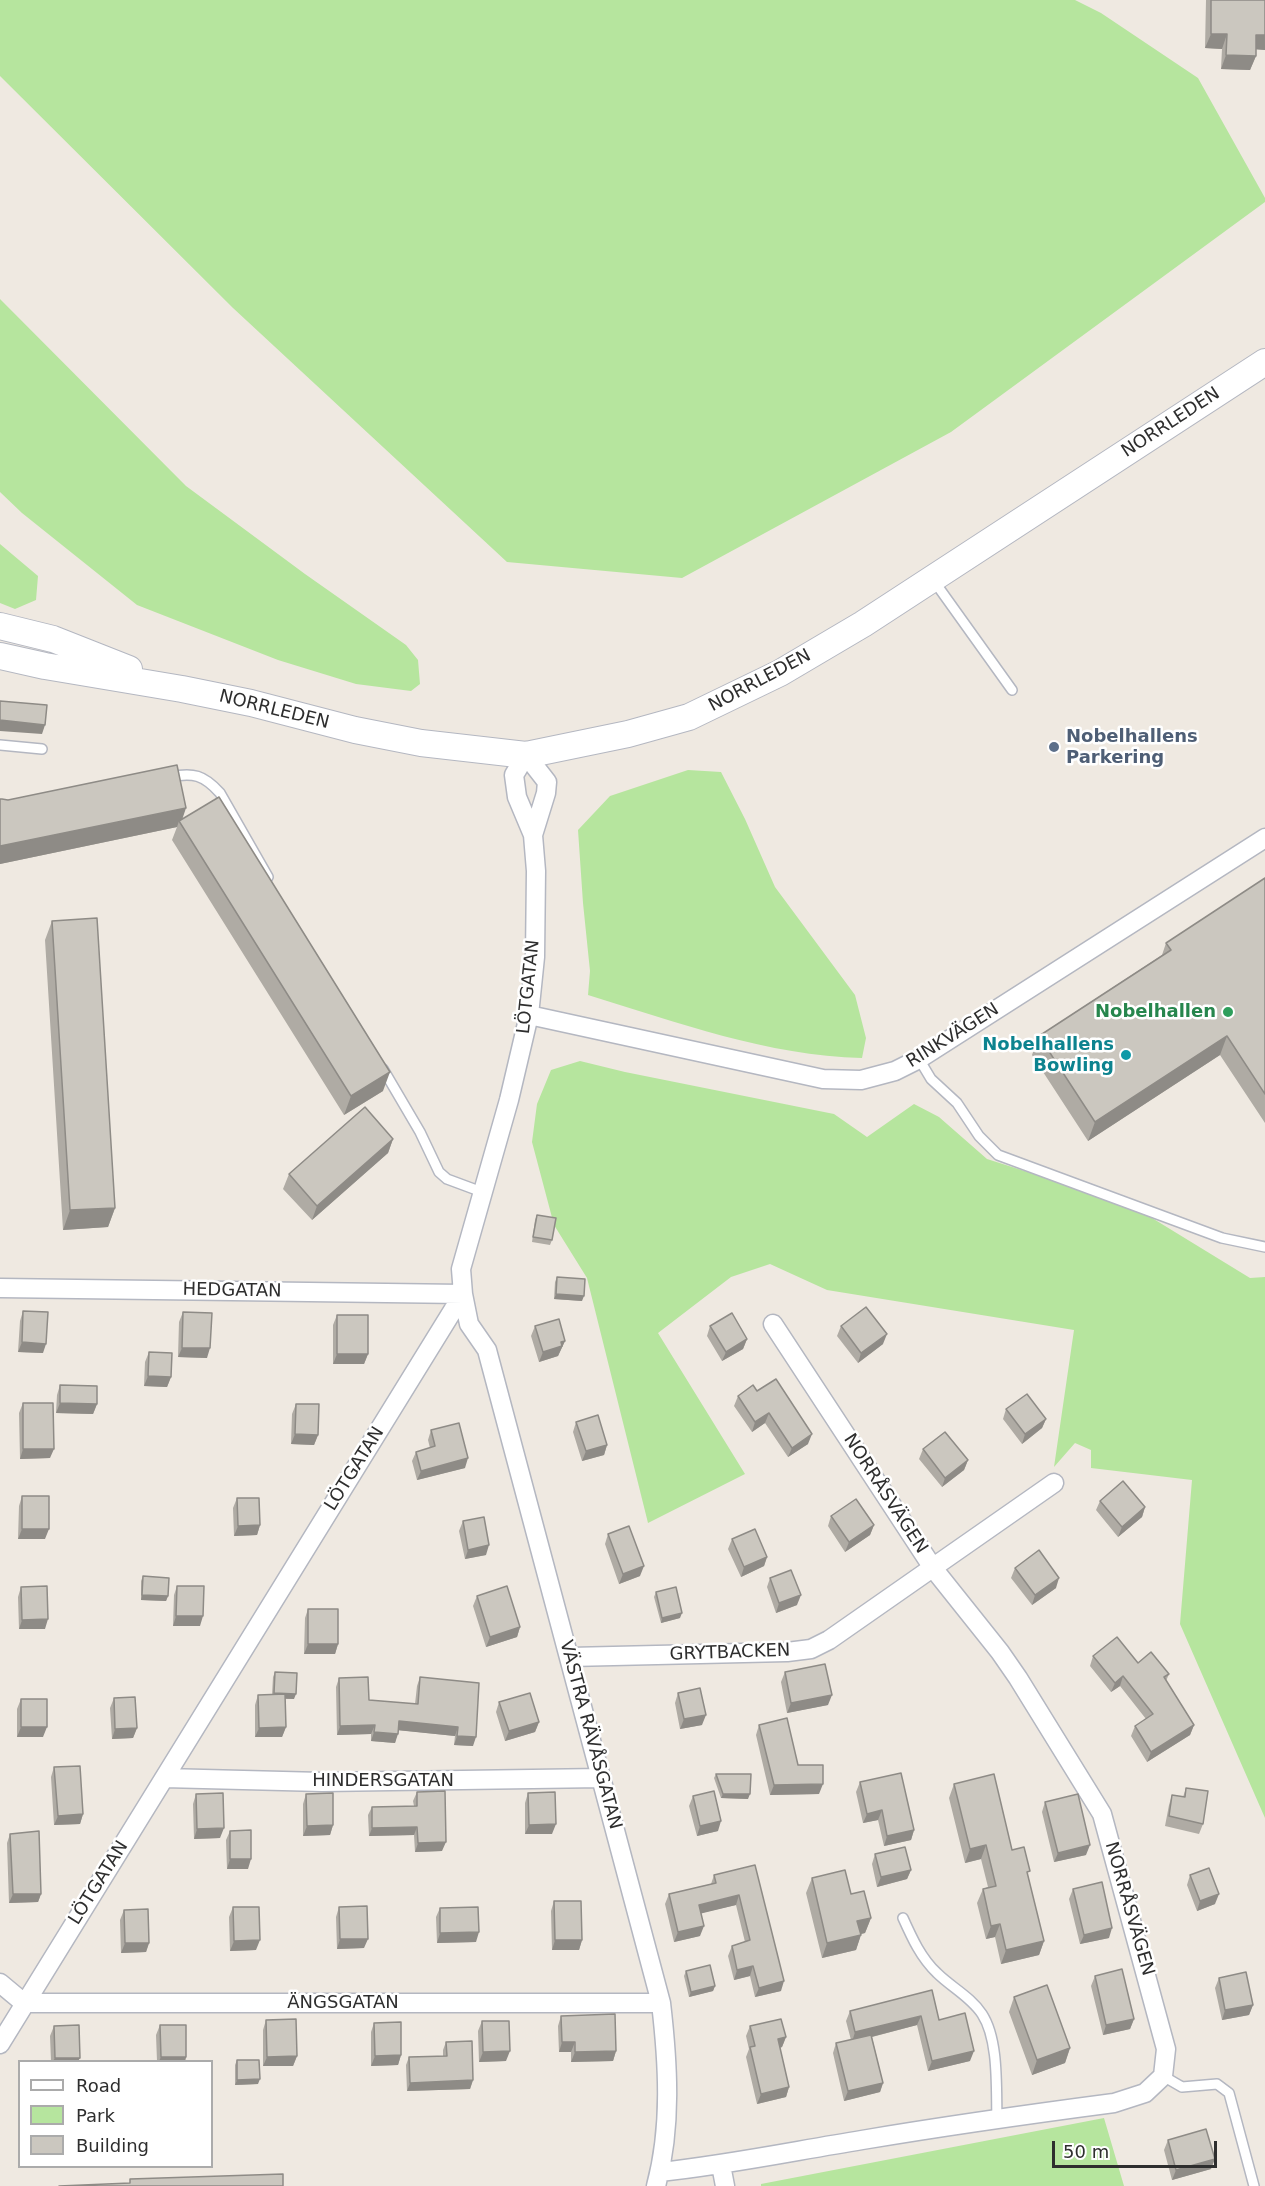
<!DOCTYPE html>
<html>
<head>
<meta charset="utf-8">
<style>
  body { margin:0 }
  #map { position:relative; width:1265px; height:2186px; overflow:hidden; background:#efe9e1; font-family:"DejaVu Sans",sans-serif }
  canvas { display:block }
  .legend { position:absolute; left:18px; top:2060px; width:195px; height:108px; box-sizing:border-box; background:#fff; border:2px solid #ababab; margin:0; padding:8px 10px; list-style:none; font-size:18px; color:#2e2e2e }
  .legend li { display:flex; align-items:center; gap:12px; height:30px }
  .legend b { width:30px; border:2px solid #ababab }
  .scale { position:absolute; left:1052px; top:2141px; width:165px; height:27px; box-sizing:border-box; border:3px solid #2e2e2e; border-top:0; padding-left:8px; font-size:18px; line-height:21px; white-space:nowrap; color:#2e2e2e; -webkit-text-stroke:4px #fff; paint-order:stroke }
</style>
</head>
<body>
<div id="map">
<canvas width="1265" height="2186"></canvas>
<ul class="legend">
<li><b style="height:8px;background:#fff"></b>Road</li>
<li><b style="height:16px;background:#b6e59e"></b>Park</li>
<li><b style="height:16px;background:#cbc7bf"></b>Building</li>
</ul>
<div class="scale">50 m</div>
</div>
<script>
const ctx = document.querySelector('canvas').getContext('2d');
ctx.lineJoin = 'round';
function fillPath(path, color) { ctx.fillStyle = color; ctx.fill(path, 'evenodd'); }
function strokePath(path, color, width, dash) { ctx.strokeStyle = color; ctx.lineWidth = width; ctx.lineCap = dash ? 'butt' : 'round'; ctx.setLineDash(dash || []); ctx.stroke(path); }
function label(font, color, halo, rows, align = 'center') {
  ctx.font = font + ' "DejaVu Sans",sans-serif'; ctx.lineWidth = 5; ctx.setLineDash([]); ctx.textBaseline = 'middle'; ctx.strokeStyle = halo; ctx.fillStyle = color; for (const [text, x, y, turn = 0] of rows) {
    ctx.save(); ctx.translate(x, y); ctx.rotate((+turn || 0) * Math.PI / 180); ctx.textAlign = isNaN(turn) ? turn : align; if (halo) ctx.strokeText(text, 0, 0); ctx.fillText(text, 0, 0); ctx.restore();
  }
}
fillPath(new Path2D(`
  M0,0H1075L1101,13L1198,78L1265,198V202L951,432L682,578L507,562L233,308L0,76Z
  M0,299L186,486L305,574L406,645L418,660L420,684L411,691L356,684L278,660L137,605L22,513L0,492Z
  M0,544L38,576L36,600L15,609L0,603Z
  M688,770L721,772L745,819L775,887L855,995L866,1038L862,1058C768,1056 677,1022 588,995L590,971L583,903L578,830L610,796Z
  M580,1061L625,1072L834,1114L867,1137L914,1104L939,1117L987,1159L1100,1195L1152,1218L1250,1278L1265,1277V1818L1180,1624L1192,1480L1091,1468V1450L1075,1443L1054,1467L1074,1330L827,1290L770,1264L731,1277L658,1333L745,1474L648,1523L587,1278L554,1225L532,1142L537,1104L551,1070Z
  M1104,2118L1124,2186H761V2184Z`), '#b6e59e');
const lane = new Path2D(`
  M934,581L1012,690
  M0,745L42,749
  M170,777C193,772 204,775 220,793L268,877
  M919,1059L931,1079L957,1103L979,1136L998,1155L1222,1238L1265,1247
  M383,1069L420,1132L439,1172L447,1179L482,1192
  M903,1918C912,1938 921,1958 937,1973C951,1987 971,1997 982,2014C999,2040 996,2088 997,2119
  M1163,2076L1182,2087L1217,2084L1229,2093L1254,2186`);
const street = new Path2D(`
  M529,1015L823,1079L861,1080L895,1071L919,1059L1265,838
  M0,1288L463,1294L469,1324L487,1350L661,2003C668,2063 672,2127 656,2186
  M570,1657L787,1652L811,1649L829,1640L1054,1483
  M164,1778L322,1782L602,1778
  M0,1983L24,2003H661
  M0,2044L463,1294L461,1269L509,1100L529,1015L535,957L536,871L533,835L517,797L514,775L526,755L547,782L546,793L533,835
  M721,2165L725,2186
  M660,2172C727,2165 794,2151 862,2140C945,2126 1030,2114 1114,2103L1145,2093L1163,2076L1166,2049L1102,1814L1018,1678L1000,1652L933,1568L773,1324`);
const secondary = new Path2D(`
  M0,626L53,639L129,669
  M0,656L45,666L182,689L251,703L355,730L421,743L526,755L628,734L689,717L780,673L863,624L1265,362`);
strokePath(lane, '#b4b7c1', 12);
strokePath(street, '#b4b7c1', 21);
strokePath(secondary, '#b4b7c1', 28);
strokePath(lane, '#fff', 9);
strokePath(street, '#fff', 18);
strokePath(secondary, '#fff', 26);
fillPath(new Path2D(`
  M1206,0H1265V50L1256,49V56L1250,70L1221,69L1222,49L1205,48Z
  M0,799L182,820L383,1091L344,1115L172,840L177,827L0,864Z
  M1265,878V1123L1220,1055L1088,1141L1032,1055L1039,1036L1162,955L1166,943Z
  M52,921L115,1208L108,1227L63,1230L45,940Z
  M393,1139L388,1153L312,1220L283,1189L289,1174Z
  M537,1215L552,1240L550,1245L532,1242L535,1220Z
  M557,1277L582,1301L554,1299L555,1282Z
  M23,1311L43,1353L18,1352L20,1321Z
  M183,1312L207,1358L178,1357L179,1322Z
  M337,1315L368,1354L364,1364H333V1325Z
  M535,1326L565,1341L558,1356L539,1362L531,1336Z
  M710,1326L747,1339L743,1349L722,1361L707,1336Z
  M841,1326L883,1344L858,1363L837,1336Z
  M149,1352L171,1377L167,1387L144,1386L145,1362Z
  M60,1385L97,1404L93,1414L56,1413L57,1395Z
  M757,1391L808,1444L788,1457L765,1423L752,1432L734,1406L738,1396Z
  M23,1403L50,1458L20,1459L19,1413Z
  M296,1404L318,1435L314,1445L291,1444L292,1414Z
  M1006,1409L1046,1419L1042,1428L1022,1444L1003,1419Z
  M576,1422L607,1445L604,1455L582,1461L573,1432Z
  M431,1430L465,1468L417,1480L412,1461L416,1452L430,1448L428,1440Z
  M923,1449L968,1460L964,1470L942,1487L919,1459Z
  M22,1496L45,1539H18L19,1506Z
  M237,1498L260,1525L257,1535L234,1536L233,1508Z
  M1100,1501L1145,1507L1142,1517L1118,1537L1096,1510Z
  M831,1516L874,1525L870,1535L845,1552L828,1526Z
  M463,1521L486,1555L465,1559L459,1531Z
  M608,1534L640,1576L619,1584L605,1544Z
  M732,1539L767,1557L764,1566L741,1577L728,1549Z
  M1015,1568L1056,1588L1032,1605L1011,1578Z
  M143,1576L168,1596L166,1601L141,1600V1581Z
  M770,1578L797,1605L776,1613L767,1587Z
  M177,1586L200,1626H173L174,1595Z
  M21,1587L45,1629H19L18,1597Z
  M656,1592L680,1618L661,1623L654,1597Z
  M477,1596L520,1627L517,1637L486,1647L473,1606Z
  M308,1609L338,1644L335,1654H304L305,1618Z
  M1093,1656L1138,1663L1169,1674L1166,1681L1194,1725L1190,1735L1147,1762L1131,1736L1135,1726L1146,1719L1120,1686L1111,1692L1090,1666Z
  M275,1672L294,1699H285L286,1727L282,1737H255V1705L258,1695H272L273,1677Z
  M785,1672L828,1705L787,1713L781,1682Z
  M420,1677L473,1746L454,1745L455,1736L398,1730L395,1743L371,1741V1734L337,1735L336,1687L339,1678L369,1700L415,1704L417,1686Z
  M678,1693L702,1725L680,1729L675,1703Z
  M114,1698L137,1728L133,1738L112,1739L110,1708Z
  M21,1699L43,1737H17V1709Z
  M499,1702L539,1722L535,1732L505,1741L496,1712Z
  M759,1725L798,1765L819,1794L770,1795L756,1735Z
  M54,1767L83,1814L80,1824L54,1825L51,1777Z
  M716,1774L748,1799L721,1798L714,1778Z
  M860,1782L914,1830L911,1840L884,1846L878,1820L863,1823L856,1792Z
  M954,1784L1012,1850L1028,1876L1044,1941L1039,1955L1001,1964L995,1937L986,1939L977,1903L983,1889L988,1887L981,1859L965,1863L949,1798Z
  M1186,1788L1203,1824L1199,1834L1165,1826L1169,1805L1172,1795L1183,1797Z
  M417,1792L442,1851L415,1852L414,1835L369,1836L368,1815L372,1807L414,1806L413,1801Z
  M528,1793L552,1834H525V1803Z
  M196,1794L220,1838L194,1839L193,1804Z
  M306,1794L333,1825L330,1835L303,1836V1804Z
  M693,1796L718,1831L697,1836L689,1806Z
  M1045,1802L1086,1855L1054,1862L1042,1812Z
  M230,1831L248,1869H227L226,1840Z
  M10,1834L41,1894L38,1902L9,1903L7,1843Z
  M875,1854L911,1870L907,1879L877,1887L872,1864Z
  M755,1865L781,1991L755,1997L750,1976L734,1980L728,1956L732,1946L745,1942L736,1905L701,1913L700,1936L674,1942L665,1904L669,1894L711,1884L714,1875Z
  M1190,1875L1215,1904L1197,1911L1187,1885Z
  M812,1878L851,1894L871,1918L865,1933L861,1934L856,1950L822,1958L806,1893Z
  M1073,1889L1109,1938L1080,1944L1069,1899Z
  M554,1901L582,1940L579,1950H552L551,1911Z
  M233,1907L256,1950L230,1951L229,1917Z
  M339,1907L364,1948L337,1949L336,1917Z
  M440,1908L476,1942L437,1943L436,1917Z
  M124,1910L149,1943L146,1952L121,1953L120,1920Z
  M686,1971L715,1986L713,1991L689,1997L684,1976Z
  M1095,1976L1134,2019L1130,2029L1103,2035L1091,1986Z
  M1219,1978L1253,2005L1249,2015L1222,2020L1215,1988Z
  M932,1990L939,2020L970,2061L928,2071L917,2025L872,2037L883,2083L880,2092L844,2101L833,2053L836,2043L851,2040L846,2021L850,2011Z
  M1014,1997L1070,2048L1065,2063L1032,2075L1009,2012Z
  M561,2016L616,2051L613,2061L571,2062V2052H559L558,2026Z
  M266,2020L297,2056L293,2066H263V2030Z
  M482,2021L506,2061L479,2062L478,2031Z
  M374,2023L401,2055L398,2065L371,2066V2032Z
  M160,2025L186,2057L185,2061H157L156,2035Z
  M54,2026L80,2058L78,2061H51L50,2036Z
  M750,2026L786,2037L782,2047L780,2048L789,2087L786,2097L757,2104L746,2057L749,2049L746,2036Z
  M446,2042L473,2080L470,2089L407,2091L406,2065L409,2057L443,2056V2050Z
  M237,2060L258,2084L235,2085V2065Z
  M1168,2140L1211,2169L1172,2180L1164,2150Z`), '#afaba4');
fillPath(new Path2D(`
  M1211,34H1227L1222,49L1205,48Z
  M1256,35H1265V50L1251,49Z
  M1226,55L1256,56L1250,70L1221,69Z
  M0,720L45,725L42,734L0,731Z
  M186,808L181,823L179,821L177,827L0,864V846Z
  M1227,1036L1220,1055L1088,1141L1095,1122Z
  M390,1072L383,1091L344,1115L351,1096Z
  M393,1139L388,1153L312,1220L317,1206Z
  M115,1208L108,1227L63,1230L70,1210Z
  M556,1294L584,1296L582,1301L554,1299Z
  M887,1334L883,1344L858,1363L861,1353Z
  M747,1339L743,1349L722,1361L726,1352Z
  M565,1341L558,1356L539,1362L543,1352L561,1342Z
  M22,1342L46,1344L43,1353L18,1352Z
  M182,1348H210L207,1358L178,1357Z
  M337,1354H368L364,1364H333Z
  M148,1376L171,1377L167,1387L144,1386Z
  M60,1403L97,1404L93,1414L56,1413Z
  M769,1413L765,1423L752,1432L755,1422Z
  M1046,1419L1042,1428L1022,1444L1025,1434Z
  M295,1434L318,1435L314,1445L291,1444Z
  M812,1434L808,1444L788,1457L792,1448Z
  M607,1445L604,1455L582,1461L586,1451Z
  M23,1449H54L50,1458L20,1459Z
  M468,1458L465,1468L417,1480L421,1471Z
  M968,1460L964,1470L942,1487L945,1478Z
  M1145,1507L1142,1517L1118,1537L1122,1527Z
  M260,1525L257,1535L234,1536L238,1526Z
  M874,1525L870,1535L845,1552L849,1542Z
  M22,1529H49L45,1539H18Z
  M489,1545L486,1555L465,1559L468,1550Z
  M767,1557L764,1566L741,1577L744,1567Z
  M644,1566L640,1576L619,1584L623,1574Z
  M1059,1578L1056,1588L1032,1605L1035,1595Z
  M142,1595L168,1596L166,1601L141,1600Z
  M801,1595L797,1605L776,1613L779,1603Z
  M682,1613L680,1618L661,1623L662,1618Z
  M176,1616H203L200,1626H173Z
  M48,1619L45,1629H19L22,1620Z
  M520,1627L517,1637L486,1647L490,1637Z
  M308,1644H338L335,1654H304Z
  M1123,1676L1120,1686L1111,1692L1115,1683Z
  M274,1693L296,1694L294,1699L272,1698Z
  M832,1695L828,1705L787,1713L791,1703Z
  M706,1715L702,1725L680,1729L684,1719Z
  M399,1721L458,1727L455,1736L396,1730Z
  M539,1722L535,1732L505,1741L509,1731Z
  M375,1725L371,1734L337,1735L340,1726Z
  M1194,1725L1190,1735L1147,1762L1151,1752Z
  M21,1727H47L43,1737H17Z
  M286,1727L282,1737H255L259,1728Z
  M137,1728L133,1738L112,1739L115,1729Z
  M374,1732L398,1734L395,1743L371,1741Z
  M457,1736L476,1737L473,1746L454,1745Z
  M823,1784L819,1794L770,1795L774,1785Z
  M723,1794H750L748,1799L721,1798Z
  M882,1810L878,1820L863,1823L867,1814Z
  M83,1814L80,1824L54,1825L58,1816Z
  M721,1821L718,1831L697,1836L700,1826Z
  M556,1824L552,1834H525L529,1825Z
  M333,1825L330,1835L303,1836L307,1826Z
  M417,1827L414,1835L369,1836L372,1828Z
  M224,1828L220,1838L194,1839L197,1829Z
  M914,1830L911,1840L884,1846L887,1836Z
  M446,1842L442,1851L415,1852L418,1843Z
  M986,1845L981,1859L965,1863L970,1849Z
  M1090,1845L1086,1855L1054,1862L1058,1853Z
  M230,1859H251L248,1869H227Z
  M911,1870L907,1879L877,1887L881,1877Z
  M13,1894H41L38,1902L9,1903Z
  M1219,1894L1215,1904L1197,1911L1200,1901Z
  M739,1895L736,1905L695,1915L699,1905Z
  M871,1918L865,1933L852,1936L857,1921Z
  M1000,1924L995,1937L986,1939L991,1926Z
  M704,1926L700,1936L674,1942L678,1932Z
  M1112,1928L1109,1938L1080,1944L1084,1935Z
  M479,1932L476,1942L437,1943L440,1933Z
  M861,1935L856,1950L822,1958L827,1943Z
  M340,1939H368L364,1948L337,1949Z
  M260,1940L256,1950L230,1951L234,1941Z
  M555,1940H582L579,1950H552Z
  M1044,1941L1039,1955L1001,1964L1006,1950Z
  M125,1943H149L146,1952L121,1953Z
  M753,1966L750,1976L734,1980L737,1970Z
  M784,1981L781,1991L755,1997L759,1988Z
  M715,1986L713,1991L689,1997L691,1992Z
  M1253,2005L1249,2015L1222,2020L1225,2010Z
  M921,2016L917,2025L852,2042L855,2032Z
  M1134,2019L1130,2029L1103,2035L1106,2025Z
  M786,2037L782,2047L774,2049L778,2039Z
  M562,2042H575L571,2052H559Z
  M1070,2048L1065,2063L1032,2075L1037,2060Z
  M510,2051L506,2061L479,2062L483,2052Z
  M616,2051L613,2061L571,2062L575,2052Z
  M974,2051L970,2061L928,2071L932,2061Z
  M401,2055L398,2065L371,2066L375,2056Z
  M297,2056L293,2066H263L267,2057Z
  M161,2057H186L185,2061H159Z
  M55,2058H80L78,2061H53Z
  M260,2079L258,2084L235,2085L237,2080Z
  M473,2080L470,2089L407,2091L410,2083Z
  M883,2083L880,2092L844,2101L848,2091Z
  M789,2087L786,2097L757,2104L761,2094Z
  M1215,2159L1211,2169L1172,2180L1176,2170Z`), '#8e8b86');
const building = new Path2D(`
  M1211,0H1265V35H1256V56L1226,55L1227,34H1211Z
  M0,701L47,705L45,725L0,720Z
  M177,765L186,808L0,846V799H2L8,800Z
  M219,797L390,1072L351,1096L179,821Z
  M1265,878V1094L1227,1036L1095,1122L1039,1036L1171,950L1166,943Z
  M97,918L115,1208L70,1210L52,921Z
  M365,1107L393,1139L317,1206L289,1174Z
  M537,1215L556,1218L552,1240L533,1237Z
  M557,1277L585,1279L584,1296L556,1294Z
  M866,1307L887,1334L861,1353L841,1326Z
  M23,1311L48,1312L46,1344L22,1342Z
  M183,1312L212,1313L210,1348H182Z
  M732,1313L747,1339L726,1352L710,1326Z
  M337,1315H368V1354H337Z
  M559,1319L565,1341L561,1342L562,1346L543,1352L535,1326Z
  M149,1352L172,1353L171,1377L148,1376Z
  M776,1379L812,1434L792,1448L769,1413L755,1422L738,1396L753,1385L757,1391Z
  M60,1385L97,1386V1404L60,1403Z
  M1027,1394L1046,1419L1025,1434L1006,1409Z
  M23,1403H53L54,1449H23Z
  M296,1404H319L318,1435L295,1434Z
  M598,1415L607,1445L586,1451L576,1422Z
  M459,1423L468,1458L421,1471L416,1452L435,1446L431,1430Z
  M945,1432L968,1460L945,1478L923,1449Z
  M1123,1481L1145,1507L1122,1527L1100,1501Z
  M22,1496H49V1529H22Z
  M237,1498H259L260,1525L238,1526Z
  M856,1499L874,1525L849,1542L831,1516Z
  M484,1517L489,1545L468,1550L463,1521Z
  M629,1526L644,1566L623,1574L608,1534Z
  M755,1529L767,1557L744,1567L732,1539Z
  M1039,1550L1059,1578L1035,1595L1015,1568Z
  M791,1570L801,1595L779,1603L770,1578Z
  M143,1576L169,1578L168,1596L142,1595Z
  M47,1586L48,1619L22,1620L21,1587Z
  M177,1586H204L203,1616H176Z
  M507,1586L520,1627L490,1637L477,1596Z
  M676,1587L682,1613L662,1618L656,1592Z
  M308,1609H338V1644H308Z
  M1117,1637L1138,1663L1151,1652L1169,1674L1164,1677L1194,1725L1151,1752L1135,1726L1153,1714L1123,1676L1115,1683L1093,1656Z
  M825,1664L832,1695L791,1703L785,1672Z
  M275,1672L297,1673L296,1694L274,1693Z
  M368,1677L369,1700L418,1704L420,1677L479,1683L476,1737L457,1736L458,1727L399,1721L398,1734L374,1732L375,1725L340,1726L339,1678Z
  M700,1688L706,1715L684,1719L678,1693Z
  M530,1693L539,1722L509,1731L499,1702Z
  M285,1694L286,1727L259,1728L258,1695Z
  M135,1697L137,1728L115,1729L114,1698Z
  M21,1699H47V1727H21Z
  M787,1718L798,1765H823V1784L774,1785L759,1725Z
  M80,1766L83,1814L58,1816L54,1767Z
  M901,1773L914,1830L887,1836L882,1810L867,1814L860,1782Z
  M716,1774H751L750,1794H723Z
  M994,1774L1012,1850L1024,1847L1030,1871L1027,1872L1044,1941L1006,1950L1000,1924L991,1926L983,1889L996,1886L986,1845L970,1849L954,1784Z
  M1186,1788L1208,1791L1203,1824L1169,1816L1172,1795L1185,1797Z
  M445,1791L446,1842L418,1843L417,1827L372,1828V1807L417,1806V1792Z
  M714,1791L721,1821L700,1826L693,1796Z
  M555,1792L556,1824L529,1825L528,1793Z
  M223,1793L224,1828L197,1829L196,1794Z
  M333,1793V1825L307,1826L306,1794Z
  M1078,1794L1090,1845L1058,1853L1045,1802Z
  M251,1830V1859H230V1831Z
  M39,1831L41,1894H13L10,1834Z
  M905,1847L911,1870L881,1877L875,1854Z
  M755,1865L784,1981L759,1988L753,1966L737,1970L732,1946L750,1940L739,1895L699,1905L704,1926L678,1932L669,1894L716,1883L714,1875Z
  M1209,1868L1219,1894L1200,1901L1190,1875Z
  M845,1870L851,1894L864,1891L871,1918L857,1921L861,1935L827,1943L812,1878Z
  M1102,1882L1112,1928L1084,1935L1073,1889Z
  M554,1901H581L582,1940H555Z
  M367,1906L368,1939H340L339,1907Z
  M233,1907H259L260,1940L234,1941Z
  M478,1907L479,1932L440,1933V1908Z
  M148,1909L149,1943H125L124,1910Z
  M710,1965L715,1986L691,1992L686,1971Z
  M1122,1969L1134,2019L1106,2025L1095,1976Z
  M1246,1972L1253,2005L1225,2010L1219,1978Z
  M1047,1985L1070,2048L1037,2060L1014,1997Z
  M932,1990L939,2020L965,2013L974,2051L932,2061L921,2016L855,2032L850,2011Z
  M615,2014L616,2051L575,2052V2042H562L561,2016Z
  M296,2019L297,2056L267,2057L266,2020Z
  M781,2019L786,2037L778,2039L789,2087L761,2094L750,2047L755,2046L750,2026Z
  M482,2021H509L510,2051L483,2052Z
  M401,2022V2055L375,2056L374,2023Z
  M79,2025L80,2058H55L54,2026Z
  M160,2025H186V2057H161Z
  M871,2035L883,2083L848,2091L836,2043Z
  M472,2041L473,2080L410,2083L409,2057L447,2056L446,2042Z
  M237,2060H259L260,2079L237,2080Z
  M1206,2129L1215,2159L1176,2170L1168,2140Z
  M283,2174V2186H59L130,2183V2179Z`);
fillPath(building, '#cbc7bf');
strokePath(building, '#8e8b86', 1.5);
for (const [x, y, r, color] of [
  [1054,747,6,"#5c6f8a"],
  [1228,1012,6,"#2e9e5b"],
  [1126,1055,6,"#0f9aa8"]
]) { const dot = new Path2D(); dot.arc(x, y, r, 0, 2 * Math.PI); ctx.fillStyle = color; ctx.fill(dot); strokePath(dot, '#fff', 2); }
label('18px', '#2e2e2e', '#fff', [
  ["NORRLEDEN",1171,423,-33],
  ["NORRLEDEN",760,681,-28],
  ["NORRLEDEN",274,710,14],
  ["LÖTGATAN",529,987,-84],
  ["RINKVÄGEN",953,1036,-32],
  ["HEDGATAN",232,1291,1],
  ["LÖTGATAN",355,1469,-58],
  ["NORRÅSVÄGEN",885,1494,57],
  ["GRYTBACKEN",730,1653,-2],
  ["VÄSTRA RÄVÅSGATAN",590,1735,75],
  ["HINDERSGATAN",383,1781],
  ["LÖTGATAN",99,1883,-58],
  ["NORRÅSVÄGEN",1129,1909,74],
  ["ÄNGSGATAN",343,2003]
]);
label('bold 18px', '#4e5e75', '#fff', [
  ["Nobelhallens",1066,737],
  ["Parkering",1066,758]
], 'left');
label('bold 18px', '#27864d', '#fff', [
  ["Nobelhallen",1216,1012]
], 'right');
label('bold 18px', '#0d838f', '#fff', [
  ["Nobelhallens",1114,1045],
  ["Bowling",1114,1066]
], 'right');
</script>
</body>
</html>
